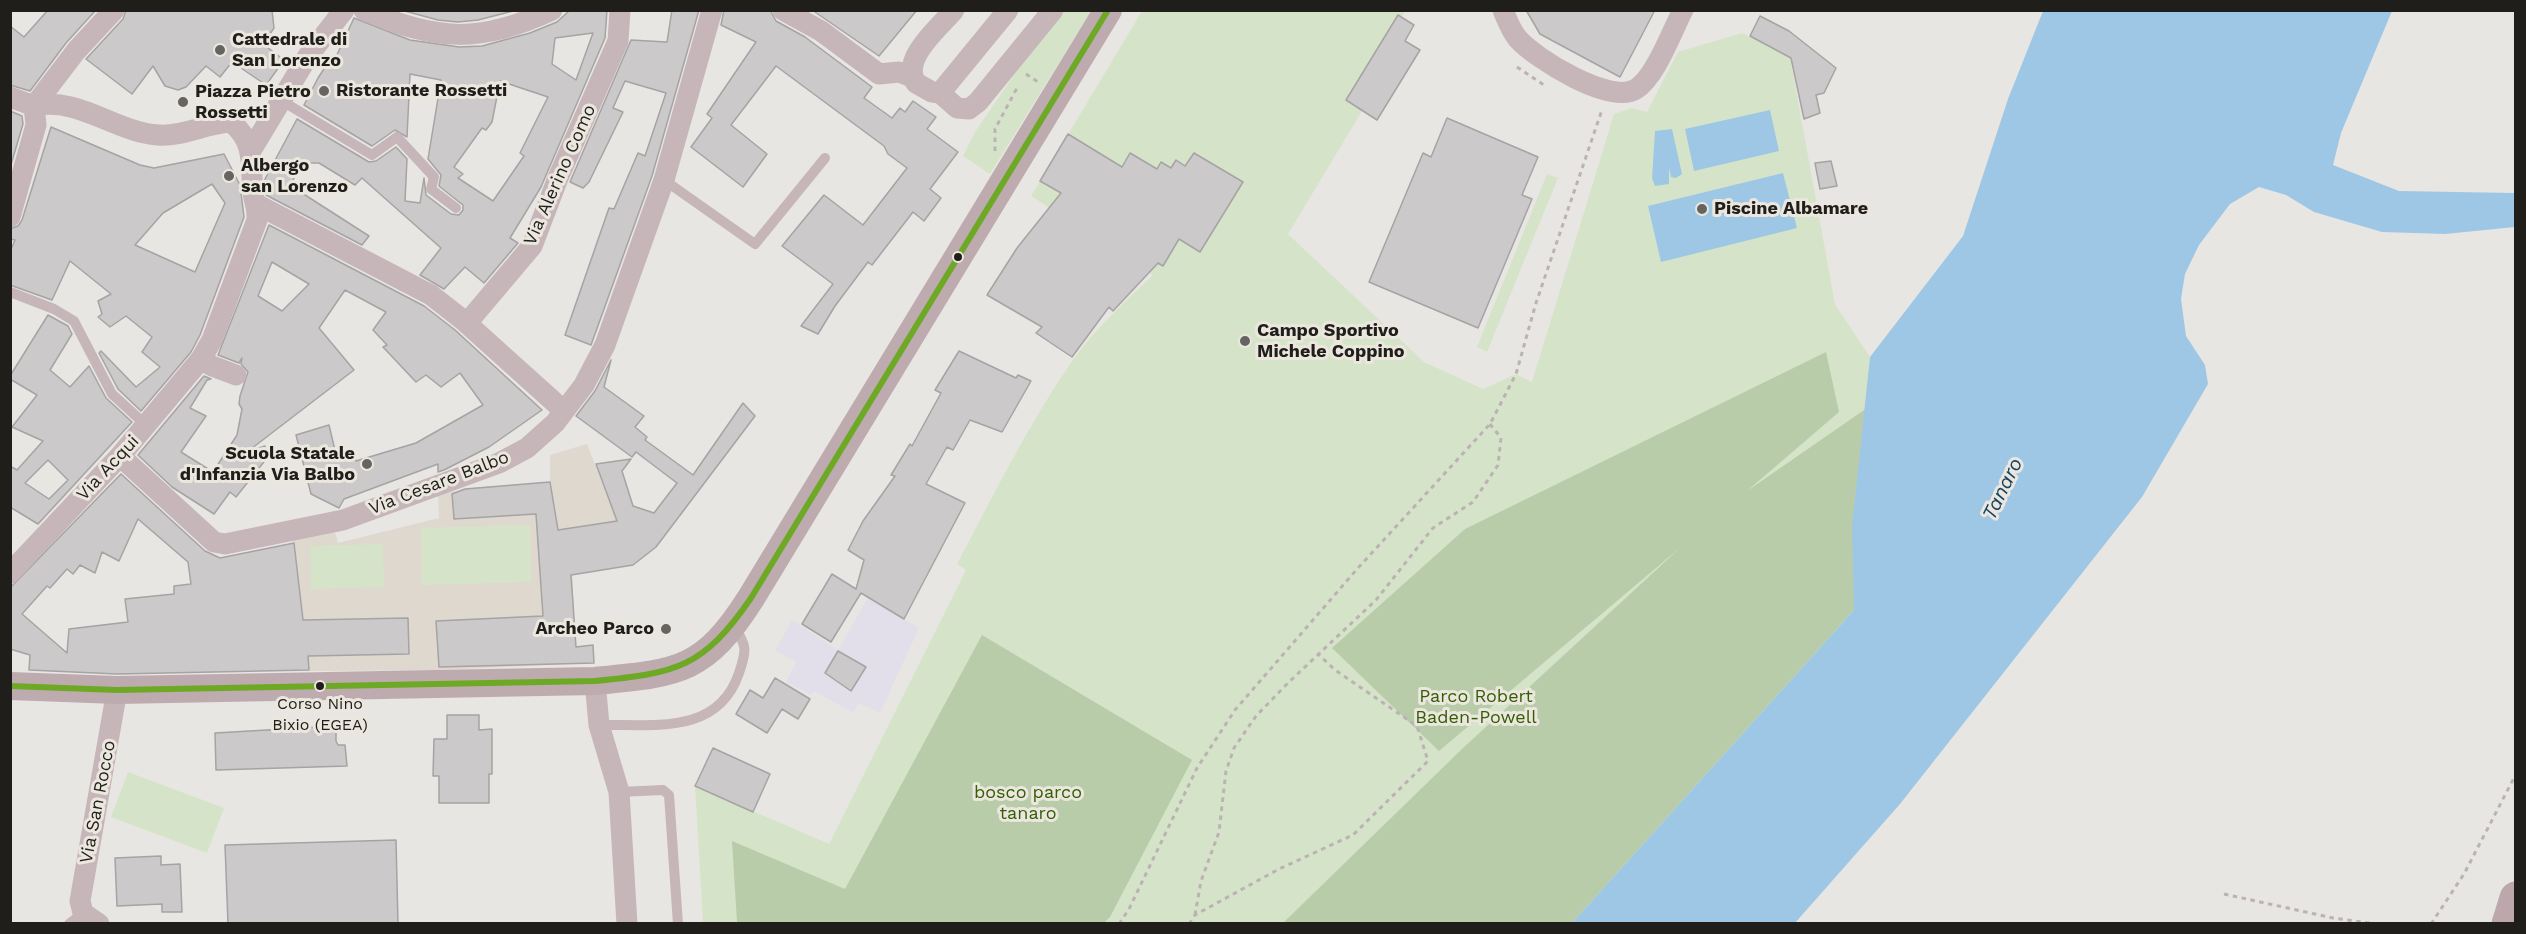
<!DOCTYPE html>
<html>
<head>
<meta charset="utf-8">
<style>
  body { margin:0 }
  #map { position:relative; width:2526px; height:934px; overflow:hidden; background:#e8e6e2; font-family:"Work Sans",sans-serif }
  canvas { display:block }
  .frame { position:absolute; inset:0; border:12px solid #1f1e1a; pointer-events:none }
</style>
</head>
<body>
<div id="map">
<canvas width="2526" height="934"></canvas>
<div class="frame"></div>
</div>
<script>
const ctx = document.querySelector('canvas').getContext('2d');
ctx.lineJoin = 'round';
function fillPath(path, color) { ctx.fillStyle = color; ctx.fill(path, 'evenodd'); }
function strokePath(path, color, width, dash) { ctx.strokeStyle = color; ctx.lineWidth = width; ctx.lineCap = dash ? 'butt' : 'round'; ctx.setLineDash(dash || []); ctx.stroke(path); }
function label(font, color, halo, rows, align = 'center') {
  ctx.font = font + ' "Work Sans",sans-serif'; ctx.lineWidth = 6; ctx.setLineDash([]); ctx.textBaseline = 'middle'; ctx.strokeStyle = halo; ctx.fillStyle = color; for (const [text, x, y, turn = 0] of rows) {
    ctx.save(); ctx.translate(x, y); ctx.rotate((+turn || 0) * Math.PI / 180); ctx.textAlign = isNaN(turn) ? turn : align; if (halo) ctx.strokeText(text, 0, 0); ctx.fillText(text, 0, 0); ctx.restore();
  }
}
fillPath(new Path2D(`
  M868,597L919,628L880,713L859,703L853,713L814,691L811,695L786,682L796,662L775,650L792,620L838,650Z`), '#e3dfea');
fillPath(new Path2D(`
  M587,444L614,513L625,512L633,565L572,575L576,646L593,645L594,663L439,670L309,671L293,540L335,532L338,543L439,518L438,493L550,482V455Z`), '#ded8ce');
fillPath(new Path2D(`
  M1058,11H1091L990,174L963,156L975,132Z
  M1142,11H1405L1402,17L1414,25L1405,41L1420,50L1377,120L1362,111L1288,234L1424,362L1483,389L1516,374L1532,382L1614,114L1632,108L1647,112L1678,52L1742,33L1790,57L1835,304L1870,357L1854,610L1572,923H703L695,786L829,844L966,570L957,564C993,496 1028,425 1072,361C1095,329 1125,302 1153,275L1031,196Z
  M1547,174L1558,178L1487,352L1477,347Z
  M530,525L531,582L422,585L421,528Z
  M383,544L384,587L311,589L310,546Z
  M128,772L224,808L207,853L111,817Z`), '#d5e4c8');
fillPath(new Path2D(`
  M1826,352L1839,412L1747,491L1867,408L1854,610L1572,923L1282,924L1462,749L1681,547L1439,751L1332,648L1465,529Z
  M982,635L1192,760L1110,917L1103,924L737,923L732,841L845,889Z`), '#b9ccaa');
fillPath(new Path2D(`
  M2043,11H2392L2341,133L2333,165L2399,191L2515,193V227L2445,234L2382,232L2314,212L2286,195L2259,187L2230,204L2199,245L2185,274L2181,299L2186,336L2205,365L2208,384L2142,497L1900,804L1795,923H1572L1854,610L1852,526L1870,357L1963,236L2008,99Z
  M1770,110L1779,151L1694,171L1685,129Z
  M1672,129L1682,174L1676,178L1671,177L1669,168V184L1655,186L1652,178L1655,131Z
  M1783,173L1797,228L1661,262L1648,206Z`), '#9ec7e6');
const building = new Path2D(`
  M48,10H96L66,43L30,91L10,85V26L24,37Z
  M126,10H272L274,28L263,44L284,60L266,85L232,62L220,77L206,66L186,87L178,90L165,86L153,66L132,94L86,59L123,19Z
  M401,10H517L478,20L458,22L438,20Z
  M570,10H607L605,38L541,187L510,238L518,243L484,283L465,267L444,289L420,275L441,248L362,178L355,185L319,163H302L292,182L302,193L369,236L362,245L266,195L265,179L297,119L369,162L376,161L396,147L407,159L405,201L420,203L424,178L426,195L451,214L459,215L463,210V205L439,186L441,175L428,159L441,80L410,74L407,137L395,130L372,146L304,105L318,78L331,58L335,59L354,18L410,40L459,47L482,46L530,33L557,22ZM593,33L576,80L552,64L555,38ZM500,81L548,97L520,153L524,156L493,201L458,178L463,174L454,167L482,128L486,130L492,122Z
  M672,10H699L652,176L591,345L565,335L609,208L614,209L638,153L645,156L666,93L625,81L613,108L623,112L589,182L583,188L570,182L631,40L667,42Z
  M724,10H770L776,21L805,37L872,87L864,98L892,118L900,108L905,112L913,101L936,117L927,129L958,152L930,189L941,198L924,221L913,212L872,265L868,262L835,306L818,334L801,326L833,284L782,246L824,195L863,225L907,168L888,154L884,146L776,66L731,125L767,154L743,187L691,147L712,118L707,114L756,42L721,25Z
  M812,10H917L879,56Z
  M1526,10H1655L1620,77L1540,34Z
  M1398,15L1414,25L1405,41L1420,50L1377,120L1346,100Z
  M1760,16L1789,31L1836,68L1824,93L1816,95L1820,113L1804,119L1791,58L1750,36Z
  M10,111L22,116L23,124L10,168Z
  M1447,118L1538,157L1522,195L1532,199L1478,328L1369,282L1423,153L1431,157Z
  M51,127L140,165L154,168L224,154L240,185L244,217L200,335L191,352L141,411L118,389L99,353L101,351L136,387L160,367L142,352L152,337L126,316L110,327L98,317L102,314L98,301L111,294L70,261L52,300L10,285V252L15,240L10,239V229L18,226L22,220ZM212,184L225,203L195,272L135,245L163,213Z
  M1068,134L1122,167L1130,153L1157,169L1161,162L1171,168L1176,160L1185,166L1194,153L1243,182L1200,252L1179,239L1163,266L1158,263L1113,311L1109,307L1072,357L1036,333L1042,327L987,295L1017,248L1061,193L1040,181Z
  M1831,161L1837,186L1820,189L1815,163Z
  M269,225L424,306L455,330L542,410L489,447L444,470L438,472V464L344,499L339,508L311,494L296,435L329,425L337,459L354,455L356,461L416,443L483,405L460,373L441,387L426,375L416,382L383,347L387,345L373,330L386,312L345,290L319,328L354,370L247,452L265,446L267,458L236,497L230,492L214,514L172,487L138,455L204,376L211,379L207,380L190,408L206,416L181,452L213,472L237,435L242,409L239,404L240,396L248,372L241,364L242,358L239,363L218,355ZM272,262L309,284L282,311L258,296Z
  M48,315L68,326L72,334L50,370L70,387L89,366L106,398L132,422L38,524L10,507V466L17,470L43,441L12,427L37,395L10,379V376ZM48,460L68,480L49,499L25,483Z
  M959,351L1016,378L1018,375L1031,381L1002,432L970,420L953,450L947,447L926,484L965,503L904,619L861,593L831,642L802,624L832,574L856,589L864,560L848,550L863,521L895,476L891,475L910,444L912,446L941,393L935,390Z
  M611,360L604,387L644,416L635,427L647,437L645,440L693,475L743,403L755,416L656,547L633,565L571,575L576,647L593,645L594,663L439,667L436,621L543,616L536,514L454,519L452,494L465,489L550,482L558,530L617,521L596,464L631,459L622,471L633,506L654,513L677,483L636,452L632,457L576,416L595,391Z
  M121,474L205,551L220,558L294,543L303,620L408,618L409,654L308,656L309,670L117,674L29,670L30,655L10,649V588ZM138,519L188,562L191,584L174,586V594L125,599L128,622L69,629L67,653L22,614L47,586L50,588L67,569L73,574L80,565L95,573L102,552L119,561Z
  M838,651L866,667L851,691L825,673Z
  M775,678L810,699L798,719L782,709L767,733L736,714L750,690L763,698Z
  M447,715H479V730L492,729V774H489V803H439V776H433L434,739H447Z
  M336,726V741L338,745H345L347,766L216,770L215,733Z
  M713,748L770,774L753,812L695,786Z
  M396,840L398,924H228L225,845Z
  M161,856V865L180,864L182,912H162V904L117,906L115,858Z`);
fillPath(building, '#cbc9c9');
strokePath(building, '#a5a3a3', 1.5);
strokePath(new Path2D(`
  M1517,67L1547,87
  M1026,74L1038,82
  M995,151V129L1017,88
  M2224,894L2333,918L2377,924
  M1195,915L1201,881L1219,832L1226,771L1234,748L1256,716L1289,682L1376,600L1433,528L1473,502L1498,465L1501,438L1490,424
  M1119,924L1129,909L1197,768L1235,710L1358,568L1490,424L1516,374L1536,303L1602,110
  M1189,924L1195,915L1279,869L1353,835L1428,761L1417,726L1335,670L1318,654
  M2431,924L2464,874L2516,774`), '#bcb2b3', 3, [4.5, 4.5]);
strokePath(new Path2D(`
  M282,101L372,155L397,137L434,177L431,189L456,208
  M664,180L755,244L825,158
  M10,292L54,309L74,321L112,394L147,426
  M599,725C652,724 718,736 739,673C747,650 747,646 734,626
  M619,792L663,790L669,795L678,924
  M69,924L83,913`), '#c6b6ba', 10);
strokePath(new Path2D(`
  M364,10C436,41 480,44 552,10
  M783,10L821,31L879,74L899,72L912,77
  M1008,10L940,93L957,108L969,109L978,102L1053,10
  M1503,10C1507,20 1511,31 1518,39C1536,59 1610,105 1636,89C1655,78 1672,31 1683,10
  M940,93L932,92L916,83C900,59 939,28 954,10
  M10,97L34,106
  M250,152L308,56L344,10
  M258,205L431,295L463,320L563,410
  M10,217L36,125L34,106L76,51L114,10
  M467,323L532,246L558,178L618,41L620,10
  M201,359L212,366L236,375
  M120,456L214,542L225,544L343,520L499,463L527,448L555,423L584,385L605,345L664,180L712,10
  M10,573L120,456L201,359L212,340L257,220C258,206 254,204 253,192C250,163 256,143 231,122C207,123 182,137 158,135C115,132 78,96 34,106
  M595,681L599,725L619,792L627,924
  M99,924L83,913L80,901L117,690`), '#c6b6ba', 21);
strokePath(new Path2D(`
  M10,686L117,690L595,681C679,673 704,672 751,598L1108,10`), '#beabb0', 28);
strokePath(new Path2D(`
  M2508,924L2516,898`), '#bba7ac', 33);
strokePath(new Path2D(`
  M10,686L117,690L595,681C677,673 703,668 751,598L1108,10`), '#6da925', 6);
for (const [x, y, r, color] of [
  [220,50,6,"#656460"],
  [324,91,6,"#656460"],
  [183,102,6,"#656460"],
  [229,176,6,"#656460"],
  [1702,209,6,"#656460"],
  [958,257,5,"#1f1e1a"],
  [1245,341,6,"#656460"],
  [367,464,6,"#656460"],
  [666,629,6,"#656460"],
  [320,686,5,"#1f1e1a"]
]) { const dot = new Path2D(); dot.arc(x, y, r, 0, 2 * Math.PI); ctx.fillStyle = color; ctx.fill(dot); strokePath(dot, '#ece7de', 2); }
label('16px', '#1f1e1a', '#ece7de', [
  ["Corso Nino",320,704],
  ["Bixio (EGEA)",320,725]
]);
label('bold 18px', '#1f1e1a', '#ece7de', [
  ["Cattedrale di",232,40],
  ["San Lorenzo",232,61],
  ["Ristorante Rossetti",336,91],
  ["Piazza Pietro",195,92],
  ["Rossetti",195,113],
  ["Albergo",241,166],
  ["san Lorenzo",241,187],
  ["Piscine Albamare",1714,209],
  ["Campo Sportivo",1257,331],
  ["Michele Coppino",1257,352],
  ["Scuola Statale",355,454,"right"],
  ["d'Infanzia Via Balbo",355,475,"right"],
  ["Archeo Parco",654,629,"right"]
], 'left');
label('18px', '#1f1e1a', '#ece7de', [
  ["Via Alerino Como",560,175,-66],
  ["Via Acqui",108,468,-47],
  ["Via Cesare Balbo",439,483,-21],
  ["Via San Rocco",98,802,-79]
]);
label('18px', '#335e04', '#ece7de', [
  ["Parco Robert",1476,697],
  ["Baden-Powell",1476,718],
  ["bosco parco",1028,793],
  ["tanaro",1028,814]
]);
label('italic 20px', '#154362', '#ece7de', [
  ["Tanaro",2003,489,-64]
]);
</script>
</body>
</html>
